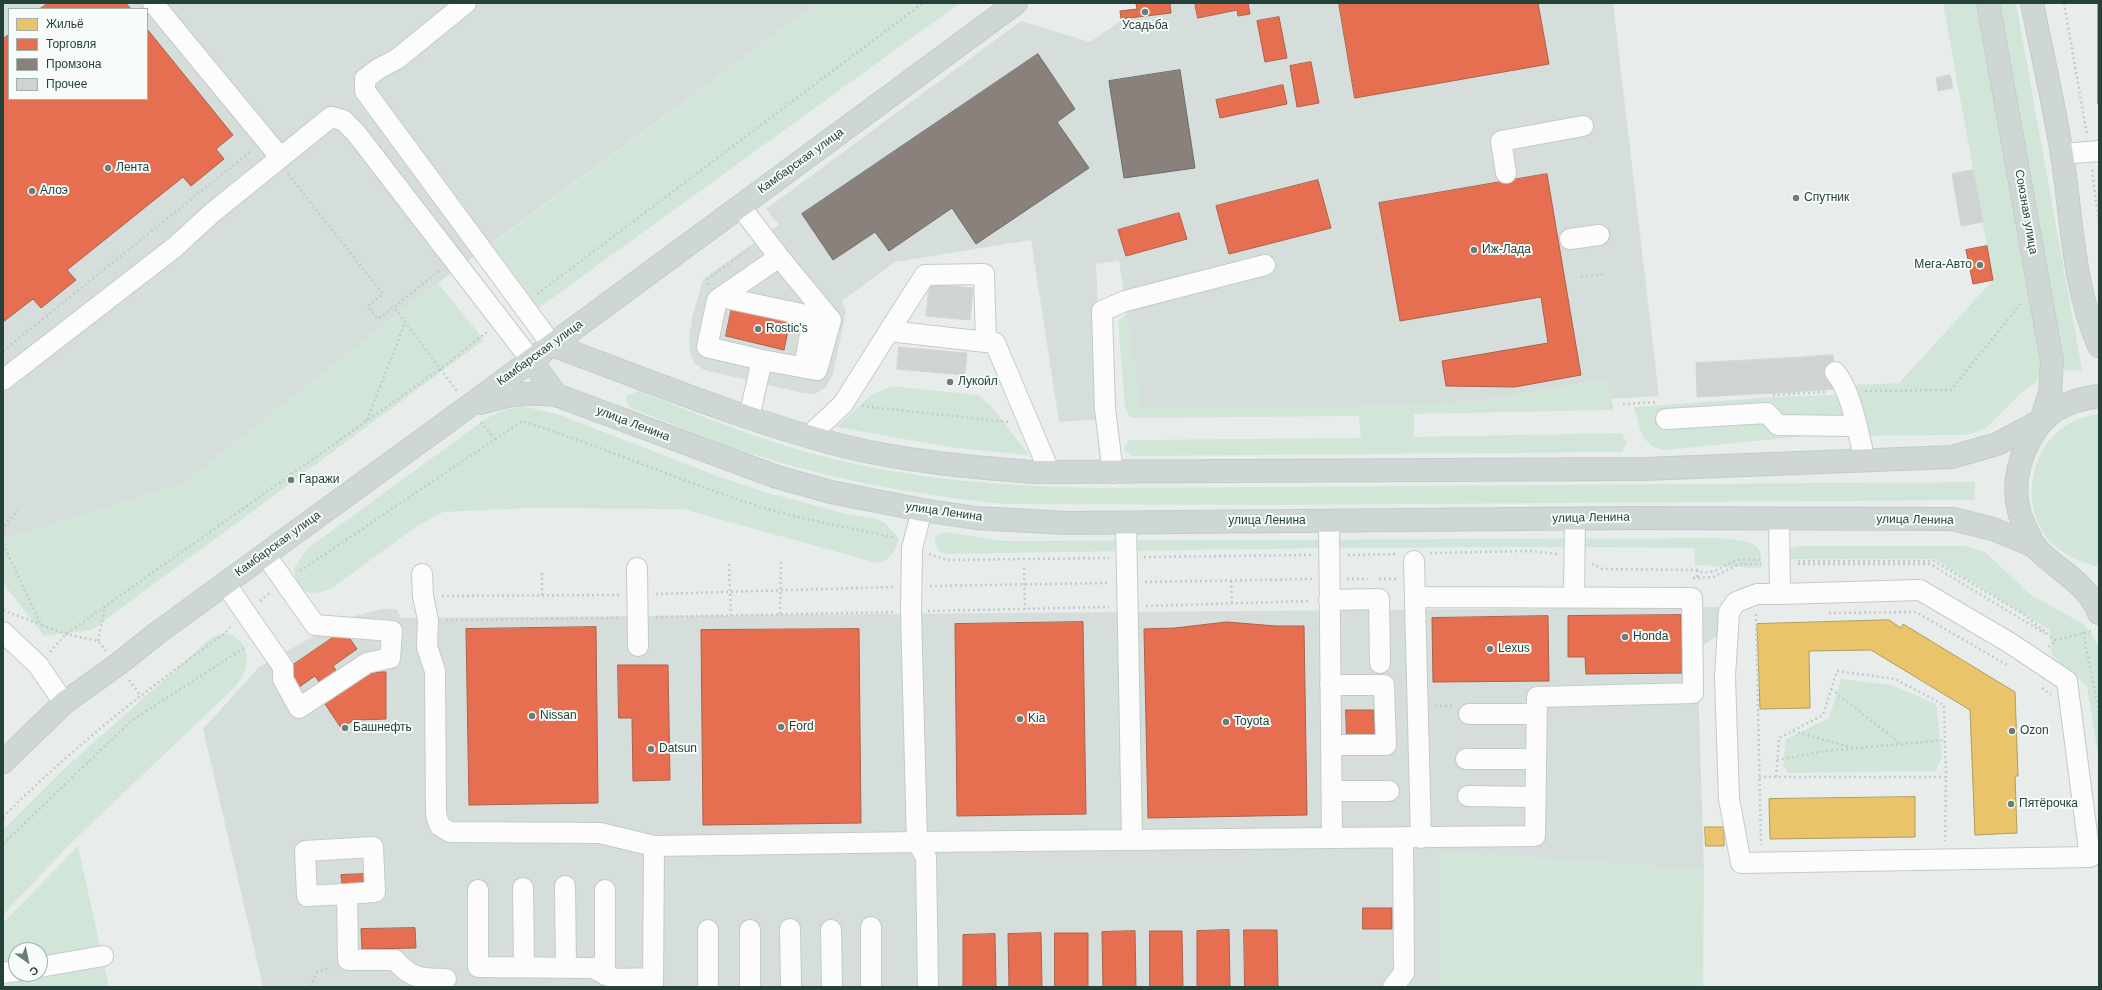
<!DOCTYPE html>
<html>
<head>
<meta charset="utf-8">
<style>
  body { margin:0 }
  #map { position:relative; width:2102px; height:990px; overflow:hidden; background:#e8edeb; font-family:Helvetica,sans-serif }
  canvas { display:block }
  .frame { position:absolute; inset:0; border:4px solid #24423a; pointer-events:none }
  .legend { position:absolute; left:8px; top:8px; width:140px; height:92px; box-sizing:border-box; background:#f7fbf9; border:1px solid #a3b1ad; margin:0; padding:5px 7px; list-style:none; font-size:12px; color:#24423a }
  .legend li { display:flex; align-items:center; gap:8px; height:20px }
  .legend b { width:20px; border:1px solid #a3b1ad }
  .north { position:absolute; left:8px; top:942px; width:40px; height:40px; box-sizing:border-box; background:#f7fbf9; border:1px solid #a3b1ad; border-radius:50%; rotate:147deg; font-size:11px; font-weight:700; line-height:16px; text-align:center; color:#24423a }
  .north::after { content:''; display:block; margin:auto; width:14px; height:18px; background:#697e78; clip-path:polygon(50% 0,100% 100%,50% 72%,0 100%) }
</style>
</head>
<body>
<div id="map">
<canvas width="2102" height="990"></canvas>
<div class="frame"></div>
<ul class="legend">
<li><b style="height:11px;background:#e9c46a"></b>Жильё</li>
<li><b style="height:11px;background:#e76f51"></b>Торговля</li>
<li><b style="height:11px;background:#8a817c"></b>Промзона</li>
<li><b style="height:11px;background:#cfd4d2"></b>Прочее</li>
</ul>
<div class="north">С</div>
</div>
<script>
const ctx = document.querySelector('canvas').getContext('2d');
ctx.lineJoin = 'round';
function fillPath(path, color) { ctx.fillStyle = color; ctx.fill(path, 'evenodd'); }
function strokePath(path, color, width, dash) { ctx.strokeStyle = color; ctx.lineWidth = width; ctx.lineCap = dash ? 'butt' : 'round'; ctx.setLineDash(dash || []); ctx.stroke(path); }
function label(font, color, halo, rows, align = 'center') {
  ctx.font = font + ' Helvetica,sans-serif'; ctx.lineWidth = 4; ctx.setLineDash([]); ctx.textBaseline = 'middle'; ctx.strokeStyle = halo; ctx.fillStyle = color; for (const [text, x, y, turn = 0] of rows) {
    ctx.save(); ctx.translate(x, y); ctx.rotate((+turn || 0) * Math.PI / 180); ctx.textAlign = isNaN(turn) ? turn : align; if (halo) ctx.strokeText(text, 0, 0); ctx.fillText(text, 0, 0); ctx.restore();
  }
}
fillPath(new Path2D(`
  M3,3H818L438,283L183,484L3,540ZM9,9H147V99H9Z
  M1147,3H1613L1659,396L1611,399L1606,379L1488,400L1454,403L1358,407H1140L1119,261L1096,264L1103,419L1059,422L1031,240L895,262L842,301L846,312L833,374L826,387L815,394L803,393L704,370L694,363L690,352L689,340L692,318L703,279L779,225L766,209L1021,21L1090,42Z
  M1721,607V634L1700,647L1698,680L1704,870L1439,852V987H263L203,729L259,667L344,619L381,609H397L401,618Z`), '#d6dedb');
fillPath(new Path2D(`
  M818,3H960L533,312L484,250Z
  M1943,3H1978L2043,365L2036,382L2019,395L1986,428L1977,432L1966,435L1806,436L1665,450C1642,448 1639,426 1634,407L1774,397L1856,394L1854,385L1899,383L1993,280Z
  M1998,3H2016L2082,370L2065,371Z
  M438,283L484,340L92,630L44,636L3,583V540L183,484Z
  M1127,314L1141,407H1358L1454,403L1488,400L1606,379L1614,410L1414,414V437L1622,433L1627,443L1622,452L1132,456L1124,449L1129,440L1361,438L1359,416L1133,418L1129,416L1125,406L1118,321Z
  M892,386L978,395L991,406L1029,455L956,448L836,427L871,395Z
  M639,391C699,415 759,440 821,456C915,480 1011,487 1108,488L1975,482V500L1275,505L1007,504C922,496 837,481 756,455C714,442 673,424 631,408L627,404L626,396Z
  M522,406L557,414L720,477L768,493L847,514L877,519L885,523L899,538C895,552 891,560 877,563L683,509L529,508L443,512L414,528L334,587C312,598 296,595 294,568L307,549L487,418L502,411Z
  M2099,414V567C2082,562 2069,558 2055,546C2021,517 2026,457 2060,430C2071,420 2085,416 2099,414Z
  M944,532L1005,541L1723,538C1745,542 1765,539 1761,568L1695,565V548C1446,545 1197,550 948,554C938,553 935,548 935,538L940,533Z
  M1800,546H1966L1985,552L2031,595L2085,625L2099,646V761L2087,687L2052,655L2050,630L1934,559H1787C1788,550 1790,547 1800,546Z
  M222,633C243,633 252,655 244,673C242,678 238,682 235,687L70,844L3,915V830L65,768L212,637Z
  M1841,679L1891,685L1936,704L1942,756L1936,771L1788,773L1783,766L1786,739L1829,718Z
  M78,846L109,987H3V923ZM16,950H40V974H16Z
  M1439,852L1704,870L1703,987H1439Z`), '#d1e6d8');
const homes = new Path2D(`
  M2098,3H2099V104H2098Z
  M1889,620L1901,628L1903,624L2015,692L2018,776H2015L2017,833L1975,835L1970,710L1871,650L1809,651L1810,708L1760,709L1757,624Z
  M1915,797V837L1770,839L1769,799Z
  M1705,827H1724V846H1706Z`);
fillPath(homes, '#e9c46a');
strokePath(homes, '#ae9d5c', 1);
const shops = new Path2D(`
  M48,3H126L131,9H40Z
  M1148,3H1170L1171,13L1121,19L1120,11L1137,9L1136,4Z
  M1195,3H1248L1250,14L1238,16L1237,10L1198,18Z
  M1339,3H1538L1549,64L1355,98Z
  M1279,17L1287,58L1265,62L1257,21Z
  M147,29L233,135L216,149L224,159L191,186L183,177L67,270L76,280L41,308L33,299L3,322V39L9,34V99H147Z
  M1311,62L1319,103L1297,107L1290,66Z
  M1283,85L1287,104L1220,118L1216,100Z
  M1547,174L1581,375L1515,387L1446,386L1442,361L1548,343L1541,297L1400,321L1379,203Z
  M1318,180L1331,228L1229,254L1216,206Z
  M1179,213L1187,239L1126,256L1118,230Z
  M1987,246L1993,280L1973,284L1966,250Z
  M732,307L790,321L784,350L726,336Z
  M1681,615L1682,673L1586,674L1585,657H1568V616Z
  M1548,616L1549,681L1433,682L1432,618Z
  M1083,622L1086,814L957,816L955,624Z
  M1227,622L1276,626H1304L1307,815L1148,818L1144,629L1175,628Z
  M596,627L598,803L469,805L466,629Z
  M859,629L861,823L703,825L701,630Z
  M344,630L357,649L333,666L345,683L328,695L315,676L289,694L277,676Z
  M618,665H668L670,780L633,781L632,718H619Z
  M363,672H386V719L354,720L341,728L321,698Z
  M1346,710H1374L1375,738H1347Z
  M365,874V884L342,885L341,875Z
  M1363,908H1392V929H1363Z
  M415,928L416,948L362,949L361,929Z
  M1229,930L1230,987H1197V931Z
  M1244,930H1277L1278,987H1245Z
  M1135,931L1136,987H1103L1102,932Z
  M1150,931H1182L1183,987H1150Z
  M1041,933L1042,987H1009L1008,934Z
  M1055,933H1088V987H1055Z
  M995,934L996,987H963V935Z`);
fillPath(shops, '#e76f51');
strokePath(shops, '#ac624a', 1);
const industry = new Path2D(`
  M1038,54L1075,109L1057,122L1089,168L976,244L952,208L889,251L875,232L833,260L802,214Z
  M1180,70L1195,168L1124,178L1109,81Z`);
fillPath(industry, '#8a817c');
strokePath(industry, '#6b6e68', 1);
const building = new Path2D(`
  M1950,75L1953,88L1938,91L1936,78Z
  M1973,170L1983,222L1961,226L1952,174Z
  M930,284L973,288L970,320L926,316Z
  M899,347L967,353L965,375L897,369Z
  M1833,355L1836,389L1794,392L1792,358Z
  M1792,358L1794,392L1697,397L1696,363Z`);
fillPath(building, '#cfd4d2');
strokePath(building, '#d1d6d4', 1);
const minor = new Path2D(`
  M153,3L280,157
  M466,3L397,59L378,69L365,79V91L552,345
  M2062,154L2099,151
  M1506,173L1501,141L1583,126
  M740,206L779,257
  M1570,239L1599,235
  M721,297L806,315L812,323L804,368
  M889,331L925,275L984,274L986,342
  M1835,372C1852,392 1858,434 1865,460
  M3,380L175,247L212,213L331,117L343,120L356,133L531,360
  M749,417L762,360L817,370L831,320L779,257L717,300L707,347L762,360
  M1666,419L1767,413L1778,425L1856,426
  M809,436L843,404L889,331L995,343L1050,473
  M1113,473L1105,409L1102,311L1125,301L1265,265
  M1779,518L1780,594H1757L1736,602L1729,612L1725,677L1729,799L1741,863L2090,857L2067,681L2010,643L1920,590L1780,594
  M1126,522L1132,840
  M1414,561L1421,838
  M637,568L638,646
  M422,574L423,596L428,620L427,647L435,671L436,815L440,826L450,832L600,833L654,846L917,842L911,612L912,548L922,510
  M225,583L283,667V679L299,708L367,663L390,658L392,631L315,625L265,554
  M1574,597L1575,519
  M1329,600L1379,599L1380,663
  M3,632L38,665L64,703
  M1330,685H1384L1386,745H1331
  M1469,714H1537
  M1466,759H1536
  M1332,791H1389
  M1468,796L1536,797
  M1332,838L1535,836L1537,697L1693,693L1692,598L1415,597
  M565,886L566,968
  M523,888L524,967
  M478,890V967L593,968L615,979L653,978
  M605,890V975
  M347,894L307,896L305,851L373,847L375,892L347,894L348,960H395C411,979 422,979 446,979
  M871,927V987
  M790,929L791,987
  M708,930V987
  M750,930V987
  M831,930L832,987
  M40,967L103,956
  M3,973L16,971
  M653,987L654,846
  M928,987L926,857L917,842L1332,838L1329,520
  M1393,987L1404,973L1403,839`);
const major = new Path2D(`
  M1988,3L2052,361L2050,392L2041,421
  M2032,3C2042,54 2054,104 2062,155C2072,219 2073,287 2099,346
  M552,345C647,380 741,419 839,445C902,461 968,467 1034,472L1644,469L1952,457L1997,444L2041,421
  M531,360L556,395L777,477L831,492L922,510L976,518L1068,523L1630,518L1953,519L1993,529L2036,547
  M2099,396C2064,401 2043,412 2027,445C2013,475 2012,506 2029,535C2031,539 2033,545 2036,548C2058,571 2087,583 2099,613
  M481,403C510,394 526,392 556,395
  M3,762L64,703L117,665L156,634L469,406L1016,3`);
strokePath(minor, '#c5cac8', 22);
strokePath(major, '#c3ccc9', 24);
strokePath(new Path2D(`
  M2064,3L2087,135
  M2092,170L2099,223
  M288,174L383,294L368,306L378,319L394,307
  M439,271L394,307L457,391
  M1581,277L1604,274
  M707,285L708,279L749,249
  M537,294L923,3
  M3,351L250,152L249,149
  M1865,391L1951,390L2022,302
  M1773,395L1826,392
  M1623,404L1658,402
  M862,406L1008,422
  M367,420L405,323
  M481,422L494,438
  M3,536L6,523L18,510
  M3,544L41,625L66,634L98,641L106,651
  M1430,553L1531,551L1557,554
  M929,554L947,560L1109,558
  M1348,555L1397,554
  M1144,557L1311,555
  M1798,561H1934L2025,615L2056,641L2048,647
  M729,564L731,615
  M1592,564L1602,569L1697,570C1712,578 1724,564 1738,560C1745,559 1754,560 1761,560
  M1798,564H1930L2046,634
  M1024,568L1025,609
  M1697,570V578
  M300,571L522,421C598,445 671,477 746,502C795,519 847,527 896,538
  M1693,578L1713,577L1739,564H1761
  M1347,579H1368
  M1379,579H1396
  M1231,581L1232,603
  M1145,582L1312,579
  M930,586L1108,583
  M656,594L893,587
  M542,595V571
  M442,596L619,595
  M260,601L270,593
  M1146,606L1311,601
  M3,610L41,625
  M928,611L1109,607
  M1829,613L1916,612L2007,665
  M780,614L781,562
  M1756,614L1761,845
  M656,617L893,612
  M446,620L619,618
  M2083,632L2099,712
  M2055,640L2092,631
  M98,641L105,606
  M50,652L66,634L440,369L487,332
  M129,680L141,696
  M2042,688L2051,695
  M1831,689L1902,745
  M1435,706H1452
  M1793,731L1854,748
  M1777,760L1825,751L1945,740
  M1759,777H1946L1945,841
  M1776,777L1779,738L1823,715L1837,671L1895,679L1944,705L1946,777
  M3,817C71,749 146,689 224,634L232,625
  M3,844L131,721L247,646
  M311,987L316,973L331,967`), '#c3ccca', 2.5, [2, 3]);
strokePath(minor, '#fcfcfc', 20);
strokePath(major, '#cfd7d5', 22);
for (const [x, y, r, color] of [
  [1145,12,4,"#697e78"],
  [108,168,4,"#697e78"],
  [32,191,4,"#697e78"],
  [1796,198,4,"#697e78"],
  [1474,250,4,"#697e78"],
  [1980,265,4,"#697e78"],
  [758,329,4,"#697e78"],
  [950,382,4,"#697e78"],
  [291,480,4,"#697e78"],
  [1625,637,4,"#697e78"],
  [1490,649,4,"#697e78"],
  [532,716,4,"#697e78"],
  [1020,719,4,"#697e78"],
  [1226,722,4,"#697e78"],
  [781,727,4,"#697e78"],
  [345,728,4,"#697e78"],
  [2012,731,4,"#697e78"],
  [651,749,4,"#697e78"],
  [2011,804,4,"#697e78"]
]) { const dot = new Path2D(); dot.arc(x, y, r, 0, 2 * Math.PI); ctx.fillStyle = color; ctx.fill(dot); strokePath(dot, '#f7fbf9', 1.5); }
label('12px', '#24423a', '#f7fbf9', [
  ["Усадьба",1145,26,"center"],
  ["Лента",116,168],
  ["Алоэ",40,191],
  ["Спутник",1804,198],
  ["Иж-Лада",1482,250],
  ["Мега-Авто",1972,265,"right"],
  ["Rostic's",766,329],
  ["Лукойл",958,382],
  ["Гаражи",299,480],
  ["Honda",1633,637],
  ["Lexus",1498,649],
  ["Nissan",540,716],
  ["Kia",1028,719],
  ["Toyota",1234,722],
  ["Ford",789,727],
  ["Башнефть",353,728],
  ["Ozon",2020,731],
  ["Datsun",659,749],
  ["Пятёрочка",2019,804]
], 'left');
label('12px', '#24423a', '#f7fbf9', [
  ["Камбарская улица",801,161,-36],
  ["Союзная улица",2026,212,80],
  ["Камбарская улица",540,353,-36],
  ["улица Ленина",633,424,21],
  ["улица Ленина",944,512,8],
  ["улица Ленина",1591,518,-1],
  ["улица Ленина",1915,520,1],
  ["улица Ленина",1267,521],
  ["Камбарская улица",278,544,-36]
]);
</script>
</body>
</html>
